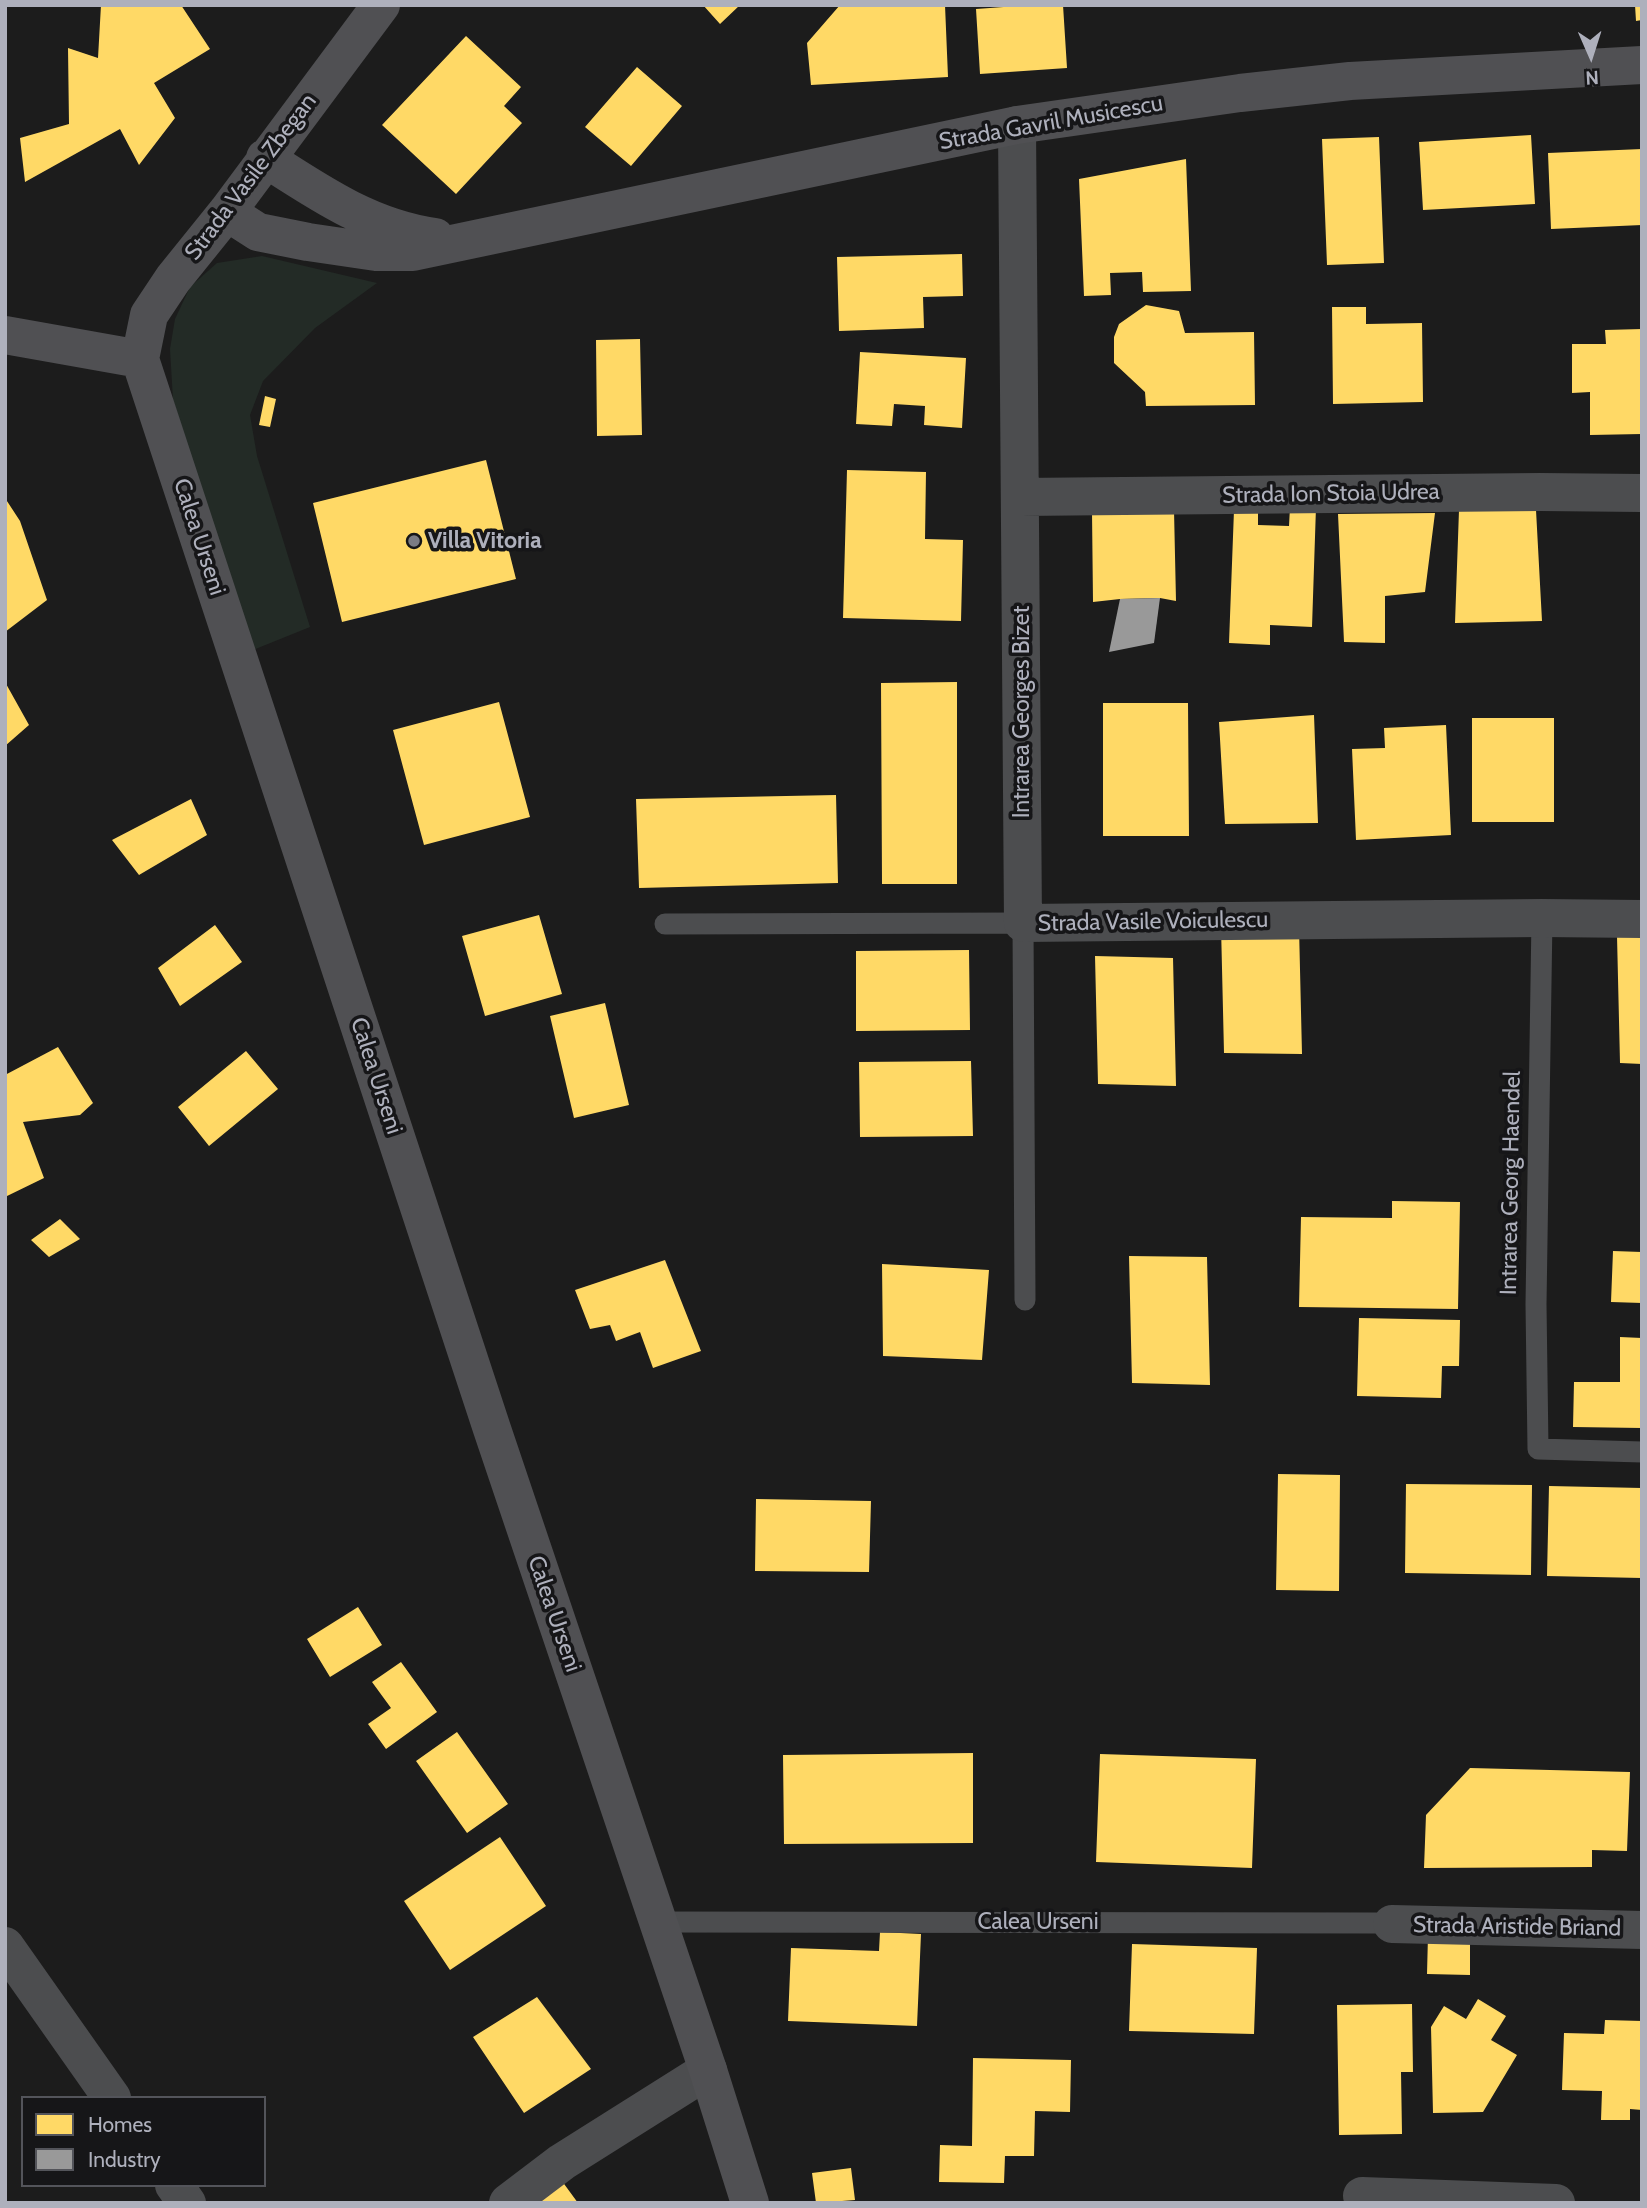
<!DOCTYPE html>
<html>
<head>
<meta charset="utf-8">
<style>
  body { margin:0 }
  #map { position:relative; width:1647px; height:2208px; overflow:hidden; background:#1c1c1c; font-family:Cabin,sans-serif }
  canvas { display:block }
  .frame { position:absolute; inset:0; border:7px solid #aeb0bc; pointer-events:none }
  .legend { position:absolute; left:21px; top:2096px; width:245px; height:91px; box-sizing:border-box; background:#161618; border:2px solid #53545a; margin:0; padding:9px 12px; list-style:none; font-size:21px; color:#aeb0bc }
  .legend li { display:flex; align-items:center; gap:14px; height:35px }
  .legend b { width:35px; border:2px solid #53545a }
  .north { position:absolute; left:1556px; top:21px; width:70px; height:70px; -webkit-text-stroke:5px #161618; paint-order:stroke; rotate:177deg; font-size:19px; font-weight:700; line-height:28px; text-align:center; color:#aeb0bc }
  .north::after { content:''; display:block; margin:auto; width:24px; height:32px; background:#aeb0bc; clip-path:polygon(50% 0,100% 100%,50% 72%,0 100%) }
</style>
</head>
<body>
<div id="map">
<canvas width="1647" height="2208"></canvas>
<div class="frame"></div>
<ul class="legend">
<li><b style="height:19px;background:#ffd966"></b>Homes</li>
<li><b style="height:19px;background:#999"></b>Industry</li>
</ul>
<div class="north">N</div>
</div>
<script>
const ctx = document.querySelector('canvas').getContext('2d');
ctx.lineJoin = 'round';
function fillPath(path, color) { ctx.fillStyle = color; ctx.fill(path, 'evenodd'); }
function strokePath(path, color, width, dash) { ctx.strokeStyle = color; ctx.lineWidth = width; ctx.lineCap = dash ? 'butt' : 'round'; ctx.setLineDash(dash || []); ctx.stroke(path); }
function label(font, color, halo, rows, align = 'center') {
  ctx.font = font + ' Cabin,sans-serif'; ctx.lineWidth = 7; ctx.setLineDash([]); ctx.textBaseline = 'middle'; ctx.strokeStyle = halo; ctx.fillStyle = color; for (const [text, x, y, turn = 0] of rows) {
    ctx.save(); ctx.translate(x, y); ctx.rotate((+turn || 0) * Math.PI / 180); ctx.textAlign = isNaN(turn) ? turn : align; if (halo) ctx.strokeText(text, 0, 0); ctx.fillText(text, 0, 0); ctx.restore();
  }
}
fillPath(new Path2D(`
  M262,256L377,283L315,328L263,381L250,415L257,456L310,627L253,650L173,400L170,349L175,319L190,287L217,263Z`), '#232b26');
fillPath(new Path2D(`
  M101,5H181L210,49L154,83L175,118L139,165L120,129L25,182L20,138L69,124L68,48L98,58Z
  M703,5H740L720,24Z
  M840,5H945L948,77L811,85L807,43Z
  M1031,5H1063L1067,68L980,74L976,9Z
  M1635,5H1642V20L1636,21Z
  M466,36L521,87L504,106L522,123L456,194L382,125Z
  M637,67L682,106L631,166L585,127Z
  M1531,135L1535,204L1423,210L1419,142Z
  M1379,137L1384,263L1327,265L1322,139Z
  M1642,149V225L1551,229L1548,153Z
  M1186,159L1191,291L1143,292L1142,272L1110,273L1111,295L1084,296L1079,179Z
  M962,254L963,296L923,297L924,328L839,331L837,257Z
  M1146,305L1179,311L1185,333L1254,332L1255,405L1146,406L1145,392L1114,363V337L1119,324Z
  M1332,307H1366V324L1422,323L1423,402L1333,404Z
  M1642,329V434L1590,435V392L1572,393V344H1606L1605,330Z
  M640,339L642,435L597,436L596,340Z
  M860,352L966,358L962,428L924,425L925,406L894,404L892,426L856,424Z
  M265,396L276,399L270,427L259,425Z
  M486,460L516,579L342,622L313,503Z
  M847,470L926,472L925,539L963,540L961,621L843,618Z
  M5,498L20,521L47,600L5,632Z
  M1290,507H1316L1312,627L1270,625V645L1229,643L1234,510L1258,511V525L1289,526Z
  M1174,510L1176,601L1160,598L1120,599L1093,602L1092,512Z
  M1459,510H1536L1542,621L1455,623Z
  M1435,513L1425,592L1385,596V643L1344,642L1338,514Z
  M5,682L29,725L5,746Z
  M957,682V884H882L881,683Z
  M499,702L530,817L424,845L393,730Z
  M1103,703H1188L1189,836H1103Z
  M1314,715L1318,823L1225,824L1219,722Z
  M1472,718H1554V822H1472Z
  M1446,725L1451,835L1356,840L1352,749L1385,748L1384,728Z
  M836,795L838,883L639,888L636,799Z
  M191,799L207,835L139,875L112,840Z
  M539,915L562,994L485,1016L462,936Z
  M215,925L242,962L180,1006L158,968Z
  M1221,926L1299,927L1302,1054L1224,1053Z
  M1617,936H1642V1064L1620,1063Z
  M969,950L970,1030L856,1031V951Z
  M1095,956L1173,958L1176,1086L1098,1084Z
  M605,1003L629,1105L574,1118L550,1016Z
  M58,1047L93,1103L80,1115L23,1122L44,1178L5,1197V1075Z
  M246,1051L278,1089L209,1146L178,1107Z
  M971,1061L973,1136L860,1137L859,1062Z
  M1392,1201L1460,1202L1458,1309L1299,1307L1301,1217L1392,1218Z
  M60,1219L80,1239L49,1257L31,1240Z
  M1613,1251L1642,1252V1303L1611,1302Z
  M1129,1256L1207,1257L1210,1385L1132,1383Z
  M665,1260L701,1351L653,1368L640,1332L616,1341L610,1325L590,1329L575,1290Z
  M882,1264L989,1270L982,1360L883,1356Z
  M1359,1318L1460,1320L1459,1366H1442L1441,1398L1357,1396Z
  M1620,1337L1642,1338V1428L1573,1427L1574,1382H1620Z
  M1278,1474L1340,1475L1339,1591L1276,1590Z
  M1406,1484L1532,1485L1531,1575L1405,1573Z
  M1549,1486L1642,1488V1578L1547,1576Z
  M756,1499L871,1501L869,1572L755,1571Z
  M358,1607L382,1645L330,1677L307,1639Z
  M401,1662L437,1712L386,1749L368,1724L391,1708L372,1682Z
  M457,1732L508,1804L467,1833L416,1761Z
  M973,1753V1843L784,1844L783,1755Z
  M1100,1754L1256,1759L1252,1868L1096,1862Z
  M1470,1768L1630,1772L1627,1851L1592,1850V1867L1424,1868L1426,1815Z
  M500,1837L546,1906L450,1970L404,1901Z
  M880,1932L921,1934L917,2026L788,2021L791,1948L879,1951Z
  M1428,1935L1470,1936V1975L1427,1974Z
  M1132,1944L1257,1948L1254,2034L1129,2031Z
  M537,1997L591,2069L524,2113L473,2037Z
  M1478,1999L1506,2016L1491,2040L1517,2055L1483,2112L1433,2113L1431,2027L1444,2006L1466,2019Z
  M1412,2004L1413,2072H1401L1402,2134L1339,2135L1337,2005Z
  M1605,2020L1642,2021V2110L1630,2109V2120H1601L1602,2091L1562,2090L1564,2033L1604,2034Z
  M973,2058L1071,2060L1070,2112L1035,2111L1034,2156H1005L1004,2183L939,2182L940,2145L972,2146Z
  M851,2168L855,2200L816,2203L812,2173Z
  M559,2177L578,2203H527Z`), '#ffd966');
fillPath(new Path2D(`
  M1160,598L1154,643L1109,652L1120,599Z`), '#999');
strokePath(new Path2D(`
  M1542,918L1536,1304L1538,1449L1642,1452
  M665,924L1023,923L1025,1300
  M657,1922L1376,1923`), '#4c4d4f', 21);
strokePath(new Path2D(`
  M1017,125L1023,923L1542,918L1642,919
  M1020,497L1540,492L1642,493
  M1392,1924L1642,1930
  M5,1946L112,2098
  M174,2185L187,2203
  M1362,2196L1556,2203
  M508,2203L562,2162L708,2070`), '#4c4d4f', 38);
strokePath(new Path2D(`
  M265,158C319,193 370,228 435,237
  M227,212L258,232L308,242L376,252H413L1017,125L1240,93L1350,81L1642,65
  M5,335L140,359
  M140,359L492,1429L708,2070L750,2203
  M140,359L149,315L173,279L227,212L381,5`), '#505053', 38);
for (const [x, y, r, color] of [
  [414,541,7,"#7b7c84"]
]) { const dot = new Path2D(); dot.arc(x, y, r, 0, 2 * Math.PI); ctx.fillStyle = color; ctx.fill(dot); strokePath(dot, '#161618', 2.5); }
label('23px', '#aeb0bc', '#161618', [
  ["Strada Gavril Musicescu",1051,123,-10],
  ["Strada Vasile Zbegan",251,177,-53],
  ["Strada Ion Stoia Udrea",1331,494,-1],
  ["Calea Urseni",199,537,72],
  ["Intrarea Georges Bizet",1022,712,-90],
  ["Strada Vasile Voiculescu",1153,922,-1],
  ["Calea Urseni",376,1076,72],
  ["Intrarea Georg Haendel",1511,1183,-89],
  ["Calea Urseni",554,1614,71],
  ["Calea Urseni",1038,1922],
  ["Strada Aristide Briand",1517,1927,1]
]);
label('bold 23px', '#aeb0bc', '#161618', [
  ["Villa Vitoria",428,541]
], 'left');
</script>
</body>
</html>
